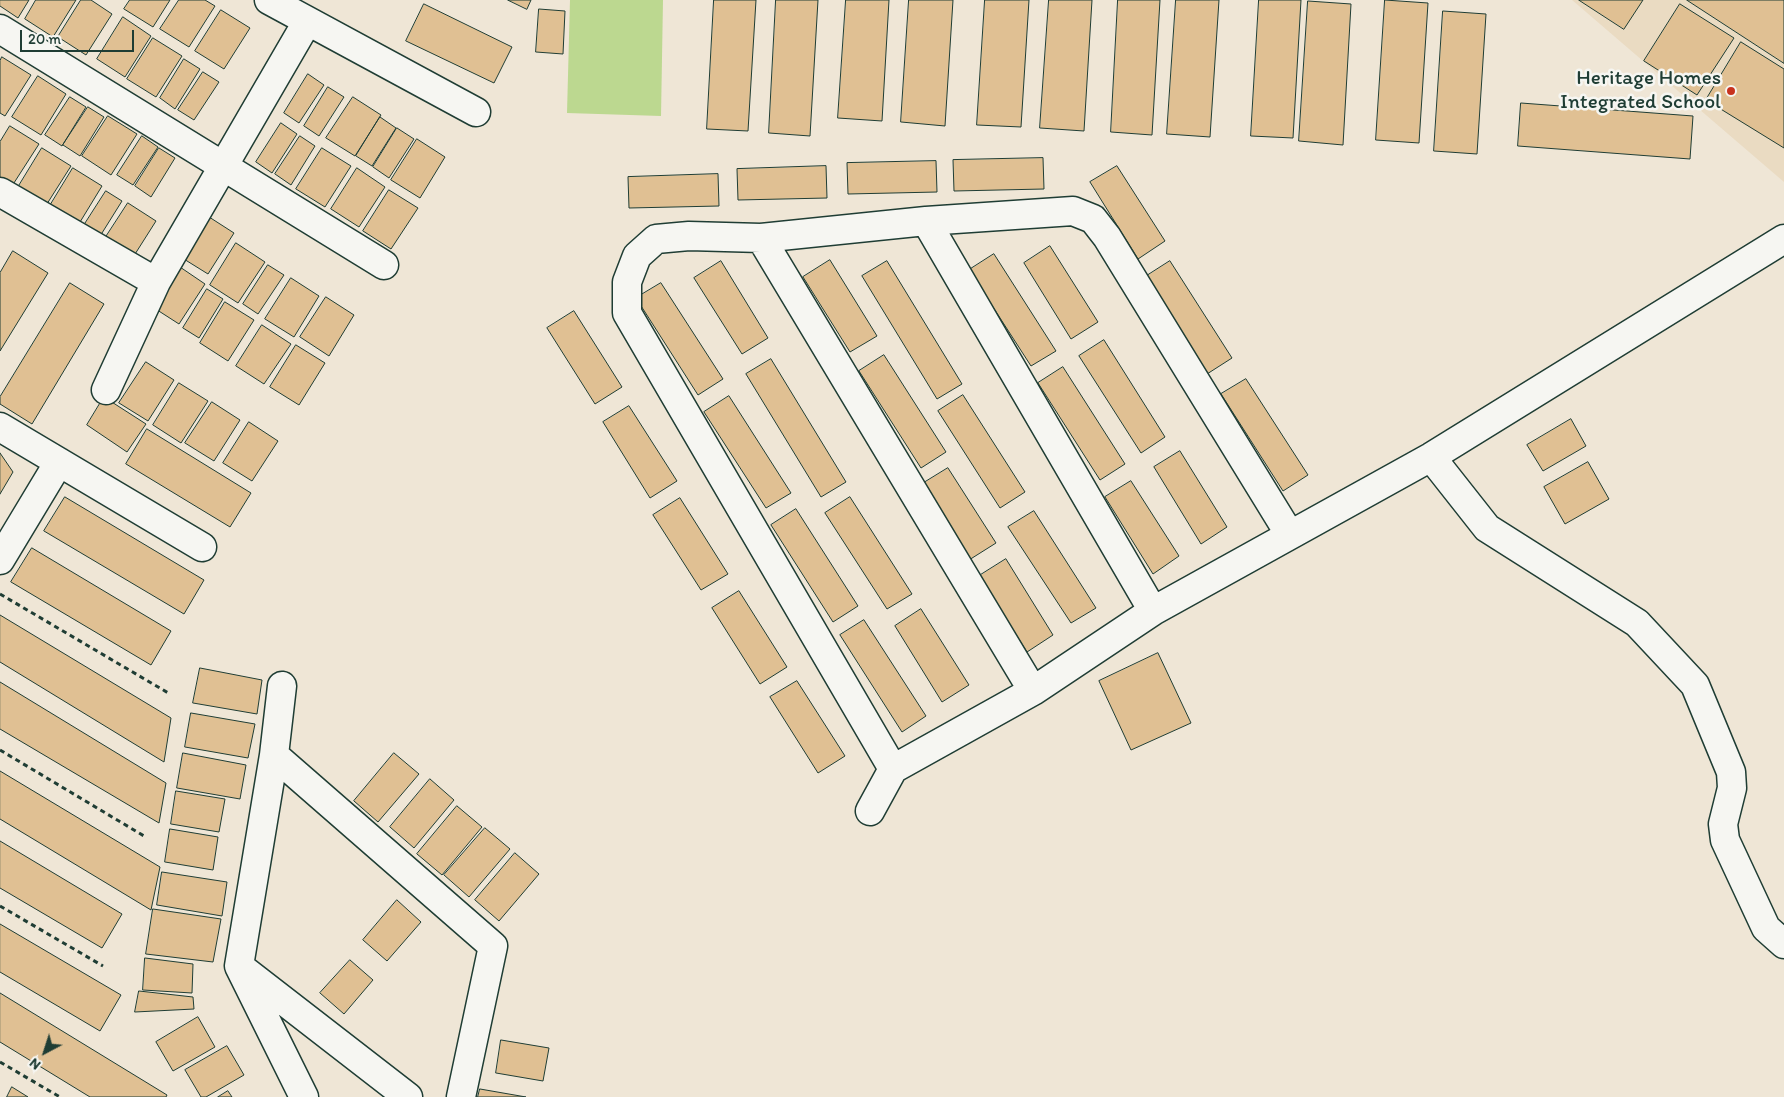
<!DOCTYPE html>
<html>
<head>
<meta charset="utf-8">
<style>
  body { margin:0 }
  #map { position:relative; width:1784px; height:1097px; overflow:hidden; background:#efe6d6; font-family:Itim,sans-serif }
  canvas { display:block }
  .north { position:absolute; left:20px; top:1027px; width:50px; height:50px; -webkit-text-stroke:4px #f6f6f2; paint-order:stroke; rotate:220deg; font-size:14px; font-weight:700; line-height:20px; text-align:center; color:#1f3d34 }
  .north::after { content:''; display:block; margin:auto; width:18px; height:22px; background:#1f3d34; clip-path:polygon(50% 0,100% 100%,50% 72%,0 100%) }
  .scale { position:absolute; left:20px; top:30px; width:114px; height:22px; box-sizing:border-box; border:2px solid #1f3d34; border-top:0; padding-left:6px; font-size:15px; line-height:18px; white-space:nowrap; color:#1f3d34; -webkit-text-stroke:4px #f6f6f2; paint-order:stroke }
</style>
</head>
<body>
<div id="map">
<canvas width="1784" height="1097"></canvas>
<div class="north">N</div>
<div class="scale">20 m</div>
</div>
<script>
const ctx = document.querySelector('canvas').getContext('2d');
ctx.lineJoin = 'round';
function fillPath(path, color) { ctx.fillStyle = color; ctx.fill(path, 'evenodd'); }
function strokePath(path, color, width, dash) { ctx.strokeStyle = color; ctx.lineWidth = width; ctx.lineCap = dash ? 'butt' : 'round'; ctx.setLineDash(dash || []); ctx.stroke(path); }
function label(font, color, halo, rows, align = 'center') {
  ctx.font = font + ' Itim,sans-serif'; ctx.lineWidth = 5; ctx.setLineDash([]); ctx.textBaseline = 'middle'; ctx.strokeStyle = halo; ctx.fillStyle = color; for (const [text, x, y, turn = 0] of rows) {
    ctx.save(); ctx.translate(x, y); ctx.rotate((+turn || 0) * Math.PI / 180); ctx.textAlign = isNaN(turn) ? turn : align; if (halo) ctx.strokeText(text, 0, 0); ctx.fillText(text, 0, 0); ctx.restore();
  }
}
fillPath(new Path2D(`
  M1572,0H1784V182Z`), '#eadbc2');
fillPath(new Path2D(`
  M570,0H663L661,116L567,113Z`), '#bcd890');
const building = new Path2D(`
  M0,0H29L18,18L0,6Z
  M36,0H76L53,37L25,19Z
  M81,0H91L112,14L86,55L58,37Z
  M130,0H170L153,27L124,9Z
  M179,0H205L215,6L189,47L160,29Z
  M508,0H531L527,9Z
  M714,0H756L748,131L707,129Z
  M776,0H818L810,136L769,133Z
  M846,0H889L882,121L838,118Z
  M909,0H953L945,126L901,122Z
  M985,0H1029L1021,127L977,125Z
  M1049,0H1092L1084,131L1040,128Z
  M1118,0H1160L1152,135L1111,132Z
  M1176,0H1219L1210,137L1167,134Z
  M1259,0H1301L1293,138L1251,136Z
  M1385,0L1428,3L1419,143L1376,140Z
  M1579,0H1643L1624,29Z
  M1687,0H1784V63Z
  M1308,1L1351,4L1343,145L1299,141Z
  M424,4L512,47L494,83L406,41Z
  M1680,4L1734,38L1697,95L1644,61Z
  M539,9L565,11L563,54L536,52Z
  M221,10L250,28L224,69L195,51Z
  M1443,11L1486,14L1477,154L1434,151Z
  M123,17L151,36L125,77L97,59Z
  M153,38L182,56L156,97L127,79Z
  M1741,42L1784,69V148L1706,100Z
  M2,57L31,75L5,116L0,113V61Z
  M184,59L200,69L175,109L160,98Z
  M203,72L219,82L194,120L178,110Z
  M308,74L324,85L299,123L284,113Z
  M38,76L66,94L41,135L12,117Z
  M328,87L344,97L319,136L304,126Z
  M70,97L86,107L62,146L45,135Z
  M353,97L381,115L355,156L326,138Z
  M1521,103L1693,116L1690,159L1518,146Z
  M88,107L104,117L80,156L63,145Z
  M108,116L137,134L111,175L82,156Z
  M380,117L396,128L372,166L356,156Z
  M281,123L297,134L272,173L256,162Z
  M10,126L39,144L12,186L0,178V142Z
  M397,128L414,139L389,178L373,167Z
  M142,136L158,147L133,185L117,175Z
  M300,136L315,146L291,185L275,174Z
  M417,139L445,157L420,198L391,180Z
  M42,148L71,166L45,207L17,189Z
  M159,148L175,158L151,197L135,186Z
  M322,148L351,166L325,207L296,189Z
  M1043,158L1044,189L954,191L953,160Z
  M936,161L937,192L848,194L847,163Z
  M826,166L827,198L738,200L737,169Z
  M1117,166L1165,241L1138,259L1090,182Z
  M73,168L102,186L77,227L48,209Z
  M357,168L385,187L359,227L331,209Z
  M718,174L719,206L629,208L628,177Z
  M389,190L418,208L391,249L363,231Z
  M106,191L122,201L97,241L81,230Z
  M128,203L156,221L130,262L102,243Z
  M206,215L234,233L208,274L179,256Z
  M236,243L265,262L238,303L210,285Z
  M1050,246L1098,322L1071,339L1024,263Z
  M13,251L48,273L0,351V273Z
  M994,254L1056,351L1031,366L969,270Z
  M830,260L877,336L850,352L803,277Z
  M721,261L768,338L742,354L694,278Z
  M887,261L962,384L937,399L862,276Z
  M1170,261L1232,358L1207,374L1145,277Z
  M177,265L205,284L179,324L151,306Z
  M268,265L284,275L258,314L243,304Z
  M291,278L319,296L294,337L265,319Z
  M70,283L104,304L32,424L0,404V397Z
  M661,283L723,379L698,395L636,298Z
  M207,289L223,299L199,338L183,328Z
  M326,297L354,315L329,356L300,337Z
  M225,302L254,320L228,361L200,343Z
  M574,311L622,387L595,404L547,328Z
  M262,325L291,344L264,384L236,366Z
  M1104,340L1165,437L1141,453L1079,356Z
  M296,345L325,363L299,405L270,387Z
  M884,355L946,452L921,468L859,371Z
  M771,359L846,482L821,497L746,374Z
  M146,362L174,380L148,421L119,403Z
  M1063,367L1125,464L1100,480L1038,383Z
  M1246,379L1308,475L1283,491L1221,394Z
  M179,383L208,401L181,443L153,425Z
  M963,395L1025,492L1000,508L938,411Z
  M729,396L791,493L766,508L704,412Z
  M104,397L146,424L127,452L87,425Z
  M212,402L240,420L214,461L185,443Z
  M629,406L677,481L650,498L603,422Z
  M1571,419L1586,446L1543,471L1527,445Z
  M249,422L278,441L252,481L223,463Z
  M147,429L251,493L230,527L126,464Z
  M1180,451L1227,527L1201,544L1154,467Z
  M0,453L13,472L0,494Z
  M1588,462L1609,499L1565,524L1544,487Z
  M948,468L996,543L969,560L922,484Z
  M1131,481L1179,556L1153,574L1105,497Z
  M65,497L204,580L184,614L44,531Z
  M850,497L912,594L887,609L825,513Z
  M680,498L728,574L701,590L653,515Z
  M796,509L858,606L833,622L771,525Z
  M1034,511L1096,608L1071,623L1008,527Z
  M32,548L171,631L151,665L11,582Z
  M1006,559L1053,635L1027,652L979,576Z
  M739,591L787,667L760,684L712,608Z
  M921,609L969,685L942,702L895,626Z
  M0,615L171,718L164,762L0,662Z
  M864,620L926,716L902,732L840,635Z
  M1158,653L1191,723L1131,750L1099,681Z
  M200,668L262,680L257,714L193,703Z
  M797,681L845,756L818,773L770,697Z
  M0,682L166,783L159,823L0,729Z
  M191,713L255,724L248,758L185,747Z
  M183,753L246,765L240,799L177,788Z
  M394,753L419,774L378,822L354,801Z
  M0,771L160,867L151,910L0,819Z
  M430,779L454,800L414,848L390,827Z
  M176,791L225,799L219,832L171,824Z
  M457,806L482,827L442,875L417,854Z
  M485,828L510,849L469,897L444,875Z
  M170,829L218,837L213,870L165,862Z
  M0,841L122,914L102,948L0,888Z
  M515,853L539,874L499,921L475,900Z
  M162,872L227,882L222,916L157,905Z
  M397,900L421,922L387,961L363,940Z
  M153,909L221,919L213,962L146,954Z
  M0,924L121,995L100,1031L0,972Z
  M145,958L193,964L192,993L143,990Z
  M350,960L373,980L344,1014L320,993Z
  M139,991L193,997L194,1009L135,1012Z
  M0,993L167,1095L166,1097H90L0,1042Z
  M198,1017L215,1047L173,1071L156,1042Z
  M501,1040L549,1048L543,1081L496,1073Z
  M227,1046L244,1075L206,1097H201L185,1070Z
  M12,1087L28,1097H7Z
  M480,1089L526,1097H478Z
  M228,1091L232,1097H218Z`);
fillPath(building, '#e0c093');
strokePath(building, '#1f3d34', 1);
const minor = new Path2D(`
  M269,0L476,112
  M0,29L384,265
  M0,192L156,282
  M926,221L1153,611
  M761,238L1033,691
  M106,390L156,282L307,22
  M0,427L202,547
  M1431,457L1487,528L1637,623L1695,685L1731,772L1732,788L1723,824L1725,840L1766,928L1784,944
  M0,560L59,462
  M282,686L274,755L239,966L304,1097
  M274,755L493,946L461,1097
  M893,769L627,313V282L637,256L656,239L689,236L761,238L926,221L1073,211L1093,219L1107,237L1290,535
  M870,811L893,769L1033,691L1153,611L1431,457L1784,239
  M244,970L408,1097`);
strokePath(minor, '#1f3d34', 31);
strokePath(new Path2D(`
  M0,594L170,694
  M0,750L144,836
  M0,906L103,966
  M0,1062L60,1097`), '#1f3d34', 3, [5, 4]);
strokePath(minor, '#f6f6f2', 28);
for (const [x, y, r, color] of [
  [1731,91,5,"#c8321e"]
]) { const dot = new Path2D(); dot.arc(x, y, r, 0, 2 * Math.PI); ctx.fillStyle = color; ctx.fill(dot); strokePath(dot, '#f6f6f2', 2); }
label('21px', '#1f3d34', '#f6f6f2', [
  ["Heritage Homes",1721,79],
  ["Integrated School",1721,103]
], 'right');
</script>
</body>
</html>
